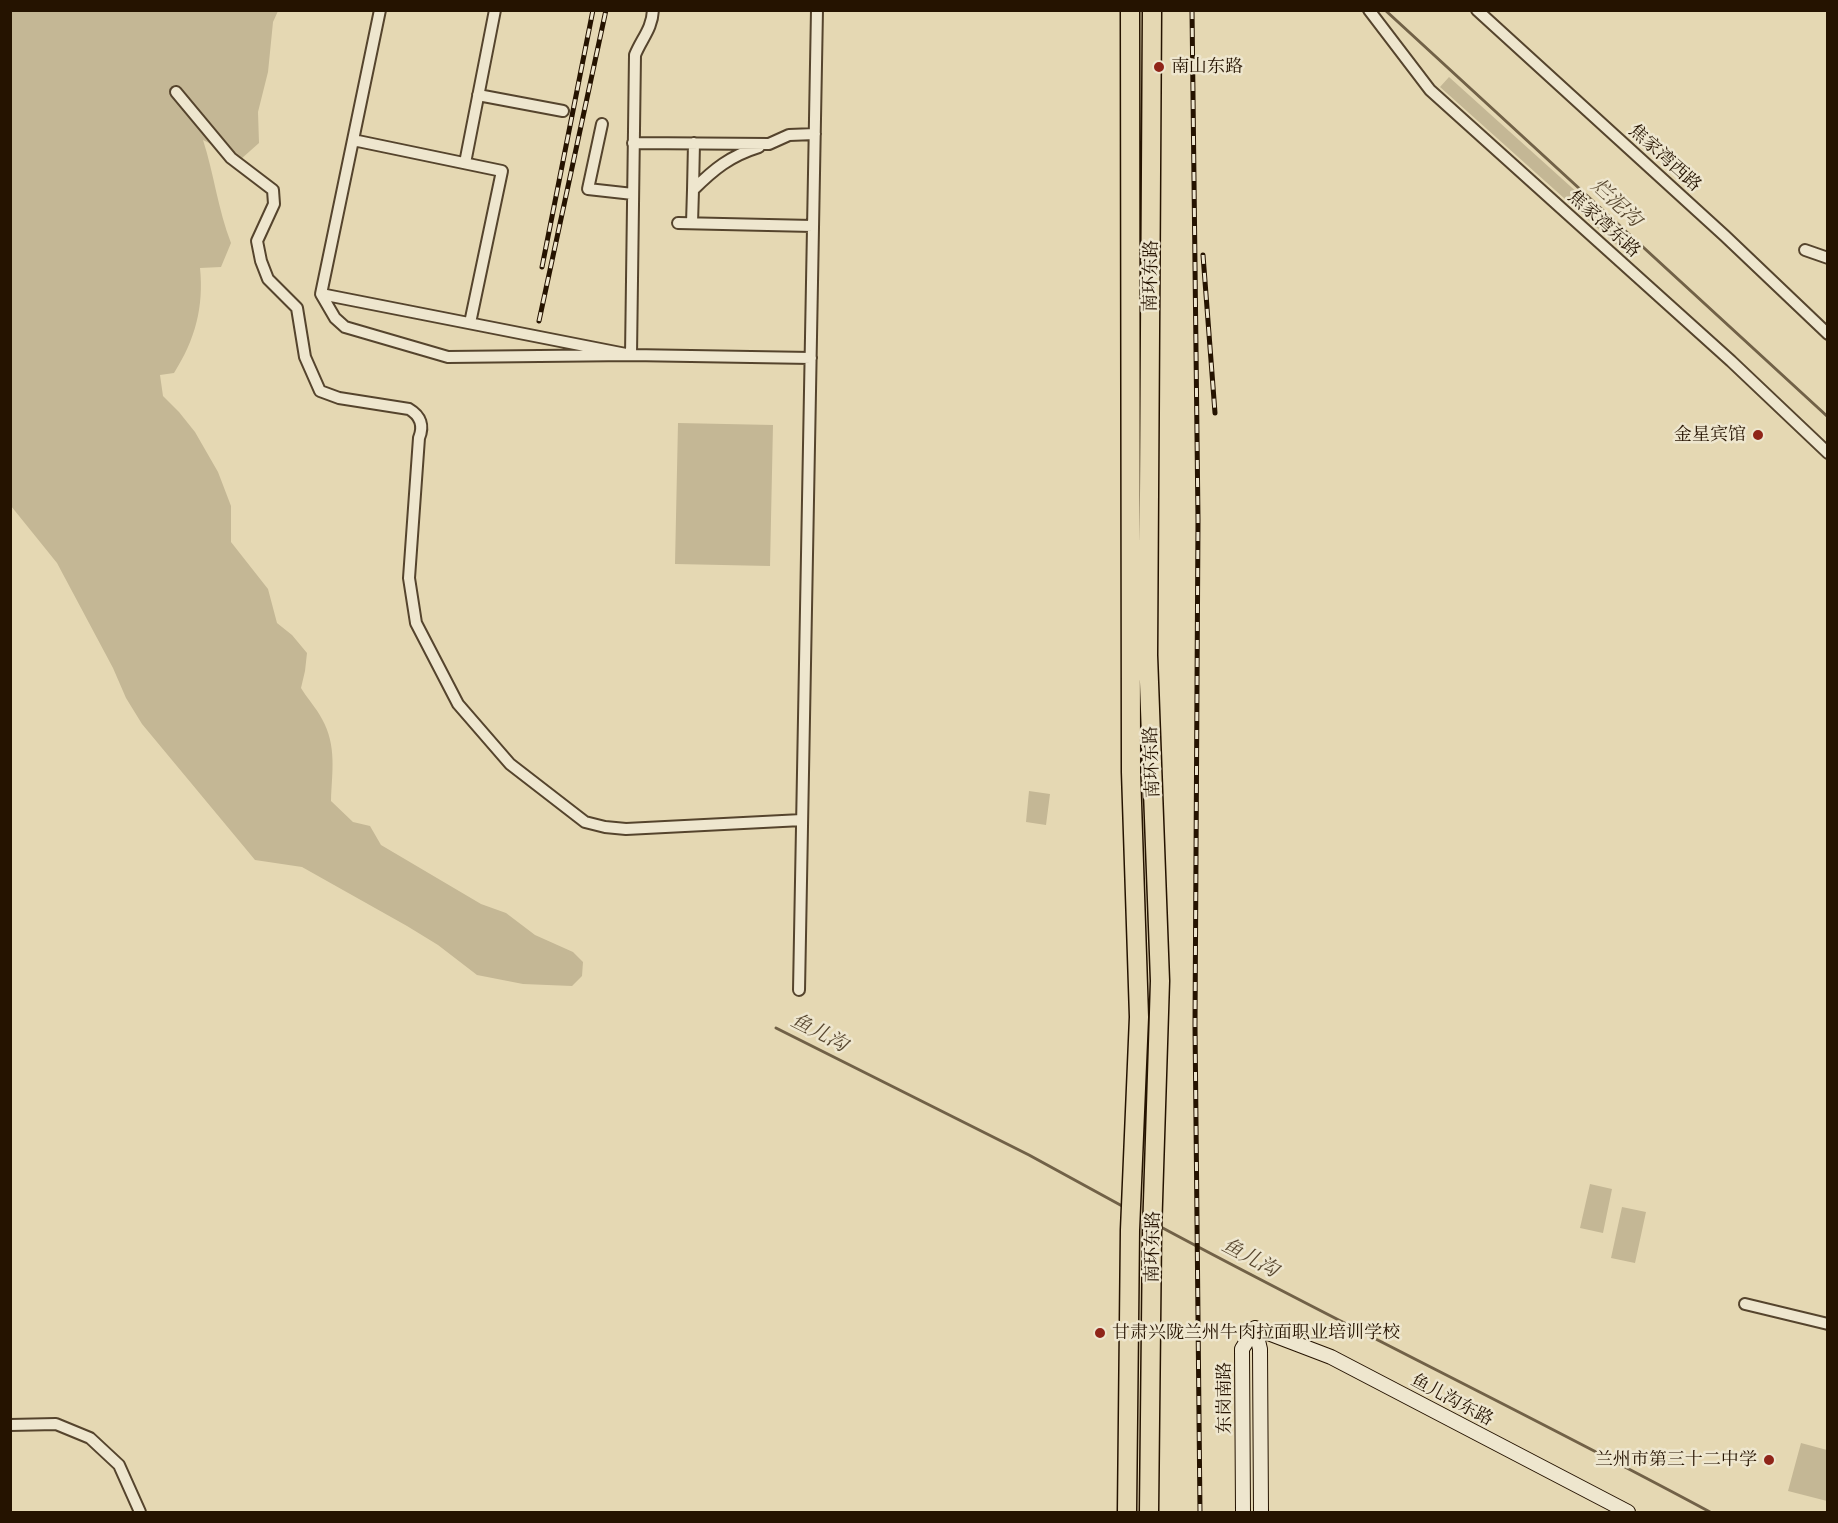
<!DOCTYPE html>
<html>
<head>
<meta charset="utf-8">
<style>
  body { margin:0 }
  #map { position:relative; width:1838px; height:1523px; overflow:hidden; background:#e5d8b3; font-family:"Libre Caslon Text",serif }
  canvas { display:block }
  .frame { position:absolute; inset:0; border:12px solid #251300; pointer-events:none }
</style>
</head>
<body>
<div id="map">
<canvas width="1838" height="1523"></canvas>
<div class="frame"></div>
</div>
<script>
const ctx = document.querySelector('canvas').getContext('2d');
ctx.lineJoin = 'round';
function fillPath(path, color) { ctx.fillStyle = color; ctx.fill(path, 'evenodd'); }
function strokePath(path, color, width, dash) { ctx.strokeStyle = color; ctx.lineWidth = width; ctx.lineCap = dash ? 'butt' : 'round'; ctx.setLineDash(dash || []); ctx.stroke(path); }
function label(font, color, halo, rows, align = 'center') {
  ctx.font = font + ' "Libre Caslon Text","Noto Serif SC",serif'; ctx.lineWidth = 5; ctx.setLineDash([]); ctx.textBaseline = 'middle'; ctx.strokeStyle = halo; ctx.fillStyle = color; for (const [text, x, y, turn = 0] of rows) {
    ctx.save(); ctx.translate(x, y); ctx.rotate((+turn || 0) * Math.PI / 180); ctx.textAlign = isNaN(turn) ? turn : align; if (halo) ctx.strokeText(text, 0, 0); ctx.fillText(text, 0, 0); ctx.restore();
  }
}
fillPath(new Path2D(`
  M10,11H278L273,22L268,72L258,112L259,143L241,159L203,140C214,174 218,210 231,243L221,267L200,268C204,307 195,340 174,373L160,375L163,396L179,412L195,432L218,472L231,506V542L268,589L277,623L292,635L307,653L305,671L301,688C307,698 317,709 322,719C337,746 332,771 331,801L353,822L370,826L381,845L481,904L506,913L535,935L573,952L583,962L582,976L572,986L523,984L477,975L438,945L407,926L302,867L255,860L142,724L126,698L113,668L57,563L11,506Z
  M1449,77L1640,249L1632,259L1440,87Z
  M678,423L773,425L770,566L675,564Z
  M1029,791L1050,794L1046,825L1026,822Z
  M1590,1184L1612,1189L1603,1233L1580,1228Z
  M1622,1207L1646,1212L1635,1263L1611,1258Z
  M1801,1443L1827,1450V1501L1788,1491Z`), '#c4b795');
strokePath(new Path2D(`
  M1385,10L1828,417
  M776,1028L1029,1155L1124,1207
  M1159,1226C1341,1324 1528,1414 1710,1512`), '#716147', 3);
const street = new Path2D(`
  M653,10C652,29 642,38 635,55L631,355L448,357L345,327L335,318L321,294L631,355L811,358
  M1369,10L1430,90L1731,361L1828,453
  M1477,10L1725,236L1828,334
  M176,92L231,158L273,190L274,204L257,241L261,261L268,279L297,308L305,357L320,391L339,398L409,409C421,416 424,426 419,438L409,578L416,623L458,704L510,764L585,822L605,827L626,829L802,820
  M478,95L563,111
  M602,124L588,189L633,194
  M353,140L502,171L470,323
  M633,143L769,144L789,135L815,134
  M465,163L495,10
  M693,190L694,143
  M678,223L813,226
  M692,223L693,190C714,169 730,156 759,147
  M1805,250L1828,258
  M321,294L380,10
  M799,990L817,10
  M1745,1304L1828,1324
  M10,1425L56,1424L90,1438L119,1465L140,1512`);
const secondary = new Path2D(`
  M1255,1328L1331,1357L1628,1512
  M1255,1328L1260,1349L1261,1512
  M1243,1512L1242,1349L1255,1328`);
const highway = new Path2D(`
  M1127,1512L1130,1230L1139,1017L1131,772L1130,10
  M1149,1512L1152,1233L1160,981L1148,655L1152,10`);
strokePath(street, '#55442d', 14);
strokePath(secondary, '#251300', 16);
strokePath(highway, '#251300', 21);
strokePath(street, '#eee6ce', 10);
strokePath(secondary, '#eee6ce', 14);
strokePath(highway, '#e5d8b3', 18);
const rail = new Path2D(`
  M1192,10L1198,520L1195,1025L1200,1512
  M1203,255L1215,413
  M542,267L593,10
  M539,321L606,10`);
strokePath(rail, '#251300', 5);
strokePath(rail, '#eee6ce', 3, [9]);
for (const [x, y, r, color] of [
  [1159,67,6,"#8f2418"],
  [1758,435,6,"#8f2418"],
  [1100,1333,6,"#8f2418"],
  [1769,1460,6,"#8f2418"]
]) { const dot = new Path2D(); dot.arc(x, y, r, 0, 2 * Math.PI); ctx.fillStyle = color; ctx.fill(dot); strokePath(dot, '#eee6ce', 2); }
label('18px', '#251300', '#eee6ce', [
  ["南山东路",1171,67],
  ["金星宾馆",1746,435,"right"],
  ["甘肃兴陇兰州牛肉拉面职业培训学校",1112,1333],
  ["兰州市第三十二中学",1757,1460,"right"]
], 'left');
label('18px', '#251300', '#eee6ce', [
  ["焦家湾西路",1665,158,42],
  ["焦家湾东路",1604,224,42],
  ["南环东路",1151,276,-89],
  ["南环东路",1152,762,-92],
  ["南环东路",1153,1247,-89],
  ["东岗南路",1225,1398,-90],
  ["鱼儿沟东路",1452,1400,28]
]);
label('italic 20px', '#58472f', '#eee6ce', [
  ["烂泥沟",1616,203,43],
  ["鱼儿沟",819,1033,27],
  ["鱼儿沟",1250,1258,28]
]);
</script>
</body>
</html>
